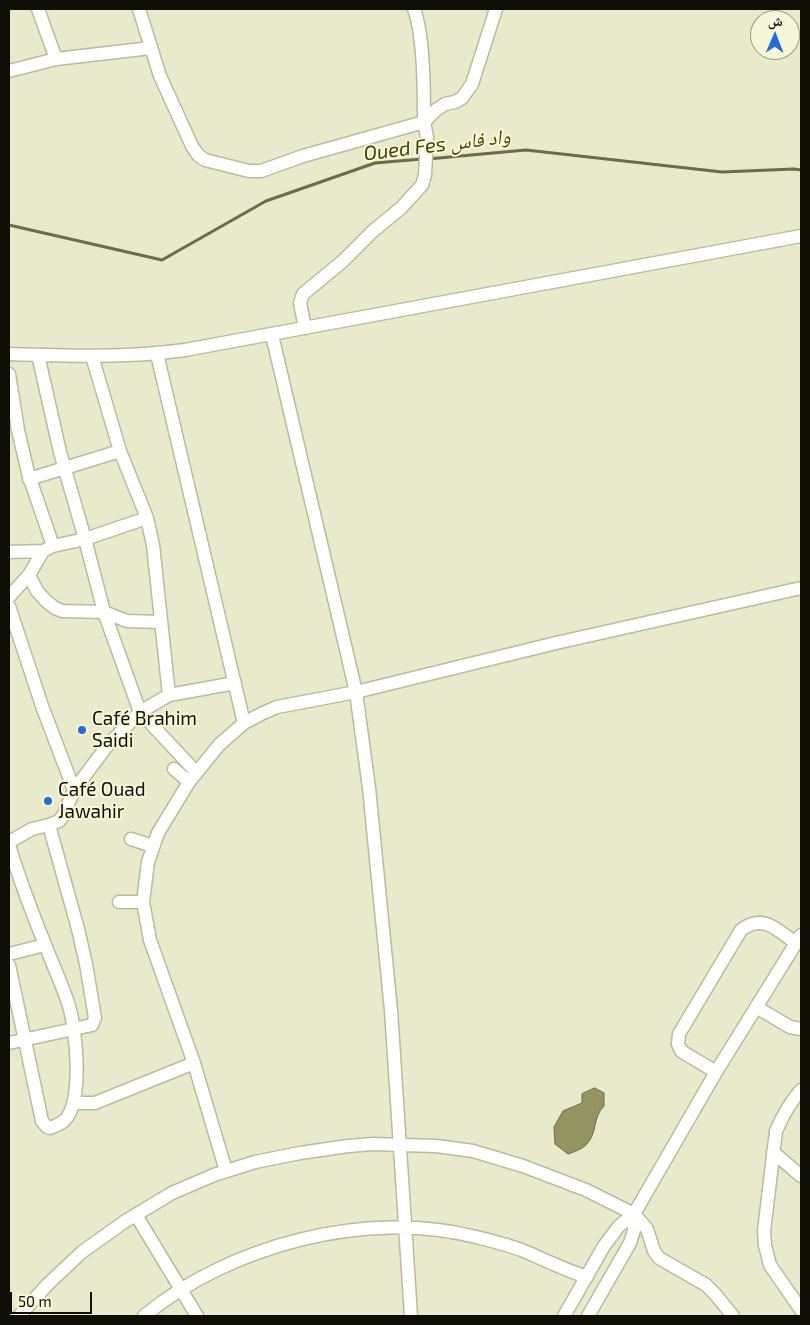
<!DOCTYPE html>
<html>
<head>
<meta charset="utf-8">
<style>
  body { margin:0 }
  #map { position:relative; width:810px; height:1325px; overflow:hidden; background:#e8eacb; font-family:"Exo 2","Noto Naskh Arabic",sans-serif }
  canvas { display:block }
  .frame { position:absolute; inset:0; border:10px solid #0f0f06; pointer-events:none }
  .north { position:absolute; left:750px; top:10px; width:50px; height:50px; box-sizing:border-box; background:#f6f7d8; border:1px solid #9a9a84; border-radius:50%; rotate:1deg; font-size:14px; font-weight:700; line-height:20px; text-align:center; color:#0f0f06 }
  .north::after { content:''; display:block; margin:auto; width:18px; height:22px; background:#246bd7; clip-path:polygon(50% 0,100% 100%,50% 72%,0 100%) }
  .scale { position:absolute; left:10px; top:1292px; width:82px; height:22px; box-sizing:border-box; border:2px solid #0f0f06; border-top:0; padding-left:6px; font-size:15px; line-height:18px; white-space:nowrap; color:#0f0f06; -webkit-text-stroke:4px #f6f7d8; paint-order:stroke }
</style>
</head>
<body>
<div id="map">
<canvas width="810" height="1325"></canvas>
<div class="frame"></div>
<div class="north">ش</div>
<div class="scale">50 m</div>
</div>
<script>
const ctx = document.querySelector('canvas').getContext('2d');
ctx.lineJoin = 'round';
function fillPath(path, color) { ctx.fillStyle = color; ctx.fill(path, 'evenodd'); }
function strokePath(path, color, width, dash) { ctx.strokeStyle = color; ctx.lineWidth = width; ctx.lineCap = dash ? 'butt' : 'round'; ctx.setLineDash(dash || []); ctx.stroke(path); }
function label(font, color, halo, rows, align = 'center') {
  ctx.font = font + ' "Exo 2","Noto Naskh Arabic",sans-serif'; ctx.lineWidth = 4; ctx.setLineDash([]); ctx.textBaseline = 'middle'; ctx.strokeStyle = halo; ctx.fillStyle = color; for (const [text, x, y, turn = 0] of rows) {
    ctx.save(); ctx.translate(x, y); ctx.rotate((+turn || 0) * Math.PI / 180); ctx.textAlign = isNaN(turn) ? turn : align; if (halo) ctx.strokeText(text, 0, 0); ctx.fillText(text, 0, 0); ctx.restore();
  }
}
const water = new Path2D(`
  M595,1088L604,1093V1106C592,1118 598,1133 586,1145C582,1149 574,1152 568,1154L555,1144L554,1127L563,1111L582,1103V1094Z`);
fillPath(water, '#949561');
strokePath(water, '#6c6d46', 1);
strokePath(new Path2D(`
  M428,159L526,150L722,172L794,169L801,170
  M9,225L162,260L266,201L375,163L422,159`), '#6c6d46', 3);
const minor = new Path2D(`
  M38,9L56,59
  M139,9L160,76L192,146L198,155L205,160L249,171H261L303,156L424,122C424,91 424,36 414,9
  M9,71L56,59L151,48
  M305,328L300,303L303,294L343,261L373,231L401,208L422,185L425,175L427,137L424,122L436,110L445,104L455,102L462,98L472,84L496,9
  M272,335L356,692L369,788L391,1010L411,1316
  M9,354C68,356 127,358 185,350L801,236
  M157,354L244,723
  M38,355L60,452L85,539L104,612L140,712L196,772
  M92,356L120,451L147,518
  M9,374L18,430L28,473L53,546
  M29,479L120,451
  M9,552L43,551
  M29,575L37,591L46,601L55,608L62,611L104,612L127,621L161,622
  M9,597L29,575L43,551L53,546L85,539L147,518L153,545L169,695
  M9,606L42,706L74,790
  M174,769L189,782
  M131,839L153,846
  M9,842L32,829L49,825L59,821L63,816L74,790L107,746L140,712L169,695L235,683
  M9,845C19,878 31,910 44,942C52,963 62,984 69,1006C76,1030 84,1102 64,1121C60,1124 55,1126 50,1128L47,1127L42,1121L9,965
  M119,902H143
  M9,954L45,945
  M756,1007L790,1027L801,1029
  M9,1043L92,1025L95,1018L86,964L78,929L49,825
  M716,1072L681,1051L678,1044L679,1034L741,930C763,913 777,930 796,943
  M801,1090C790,1102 783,1115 776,1131L764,1231L765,1245L770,1265L801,1310
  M73,1103H95L194,1063
  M773,1152L801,1176
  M226,1171L194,1063L150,940L143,902L148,862L158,833L189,782L219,745L244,723L263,713L277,707L356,692L556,643L801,588
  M136,1215L197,1316
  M19,1316L47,1285L82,1252L124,1222L172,1193L214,1175L255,1162L300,1153L348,1146L373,1144L436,1146L473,1151L523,1166L586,1190L634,1214L647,1229L654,1251L659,1258L706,1285L715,1294L733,1316
  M144,1316C230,1245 367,1209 476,1237C492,1241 509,1245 524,1251C545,1260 565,1270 587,1277
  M564,1316L604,1246L619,1226L634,1214L716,1072L801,935
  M588,1316L630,1243L634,1230V1214`);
strokePath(minor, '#babb9e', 15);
strokePath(minor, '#fff', 12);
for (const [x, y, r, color] of [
  [82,730,5,"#246bd7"],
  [48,801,5,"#246bd7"]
]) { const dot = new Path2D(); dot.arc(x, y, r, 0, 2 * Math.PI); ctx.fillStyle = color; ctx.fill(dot); strokePath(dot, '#f6f7d8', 2); }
label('19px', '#0f0f06', '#f6f7d8', [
  ["Café Brahim",92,719],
  ["Saidi",92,741],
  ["Café Ouad",58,790],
  ["Jawahir",58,812]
], 'left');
label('italic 20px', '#434200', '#f6f7d8', [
  ["Oued Fes واد فاس",437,145,-7]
]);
</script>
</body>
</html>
